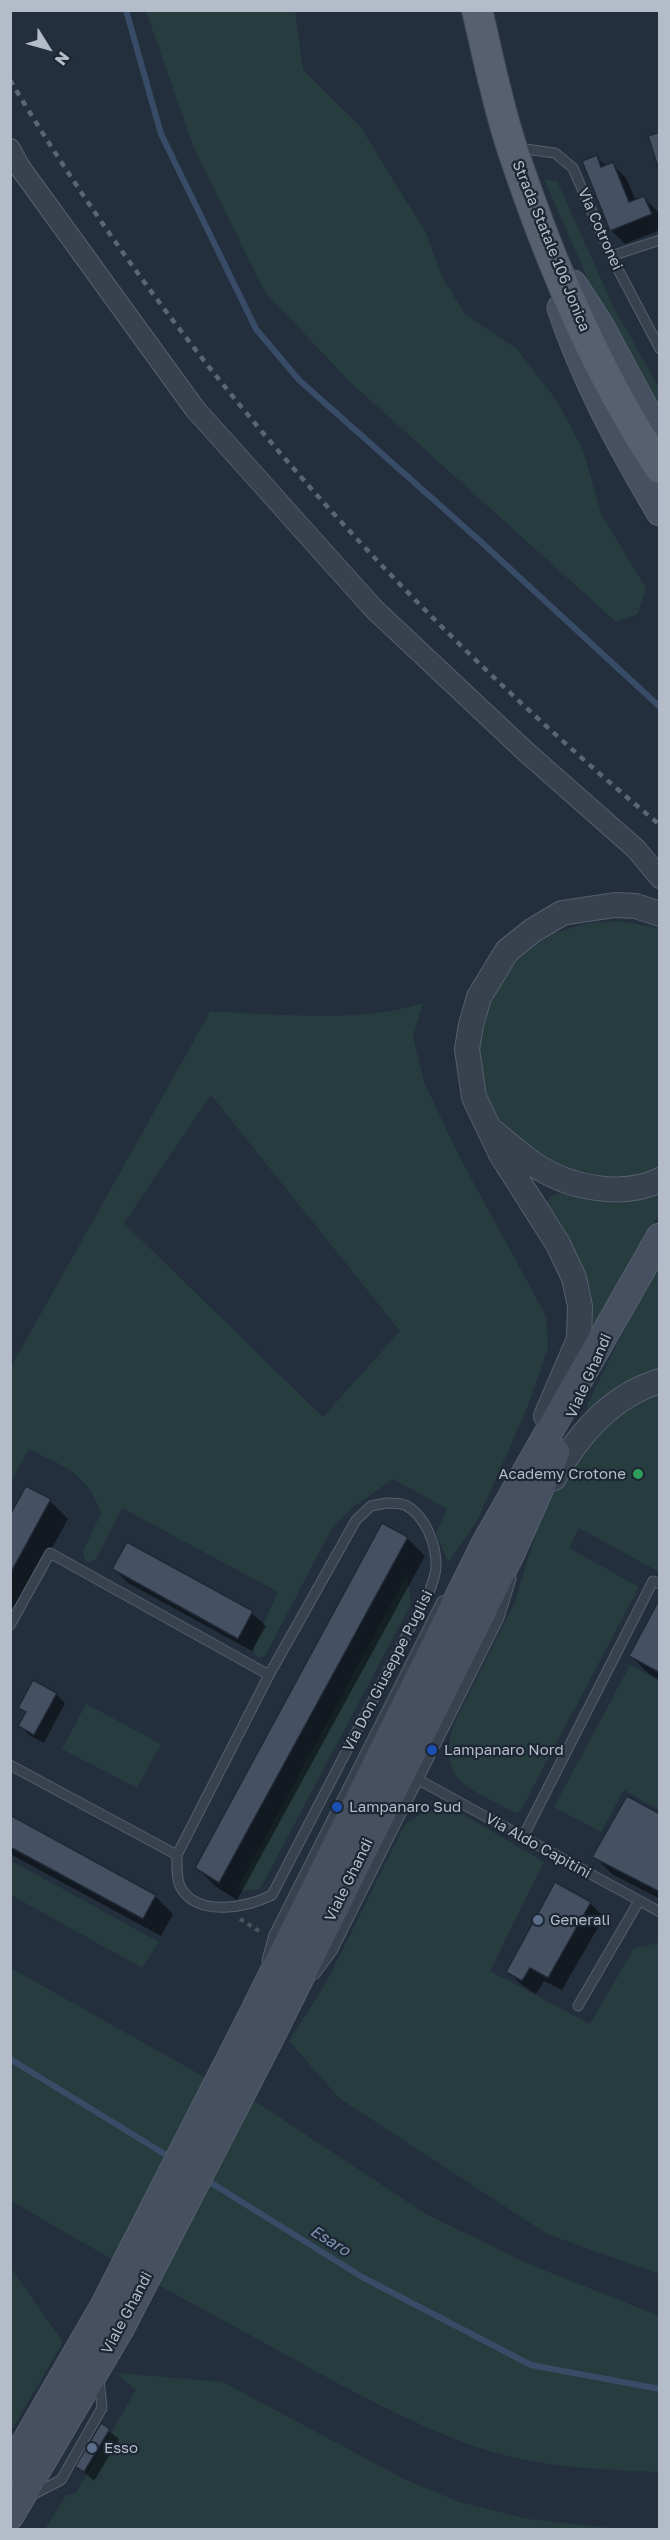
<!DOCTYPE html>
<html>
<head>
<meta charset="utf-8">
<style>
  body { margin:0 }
  #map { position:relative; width:670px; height:2540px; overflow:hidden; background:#242f3e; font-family:"Golos Text",sans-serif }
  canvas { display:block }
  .frame { position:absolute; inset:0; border:12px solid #b4bcc9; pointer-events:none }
  .north { position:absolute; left:18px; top:18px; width:60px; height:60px; -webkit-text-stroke:4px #1d2633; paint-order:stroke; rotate:127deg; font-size:16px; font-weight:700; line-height:24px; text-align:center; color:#b4bcc9 }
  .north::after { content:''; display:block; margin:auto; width:21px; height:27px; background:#b4bcc9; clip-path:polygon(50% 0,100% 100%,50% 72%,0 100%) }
</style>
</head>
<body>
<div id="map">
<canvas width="670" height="2540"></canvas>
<div class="frame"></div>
<div class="north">N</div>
</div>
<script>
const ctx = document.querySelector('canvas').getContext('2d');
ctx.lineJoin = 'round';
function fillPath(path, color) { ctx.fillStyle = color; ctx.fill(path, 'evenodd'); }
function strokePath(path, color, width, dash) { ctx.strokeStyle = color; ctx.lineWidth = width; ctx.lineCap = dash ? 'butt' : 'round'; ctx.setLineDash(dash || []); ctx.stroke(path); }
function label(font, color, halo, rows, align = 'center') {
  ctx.font = font + ' "Golos Text",sans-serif'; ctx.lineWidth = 4.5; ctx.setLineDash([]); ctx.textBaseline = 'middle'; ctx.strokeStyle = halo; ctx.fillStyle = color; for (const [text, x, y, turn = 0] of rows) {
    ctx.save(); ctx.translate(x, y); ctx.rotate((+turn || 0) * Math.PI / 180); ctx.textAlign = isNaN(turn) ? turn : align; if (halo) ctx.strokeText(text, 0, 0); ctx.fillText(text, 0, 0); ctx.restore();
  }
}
fillPath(new Path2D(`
  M146,11H295L303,70L360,126L426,233L442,277L465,314L517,349L557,401L583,450L602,516L646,588L638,614L616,622L349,381L265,292L195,151Z
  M544,179L557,181L613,306L659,388V419L603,314Z
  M618,921L659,928V1174L636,1182L552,1171L494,1120L482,1090L478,1064L479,1037L487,1005L502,977L517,958L554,933L589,923Z
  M423,1003L413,1037L424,1082L459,1156L546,1316L548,1348L528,1406L477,1521L448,1563L436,1533L447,1509L393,1479L352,1508L332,1528L265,1656L258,1658L254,1653V1645L278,1592L122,1508L96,1559L86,1563L83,1551L101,1513C87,1473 65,1467 29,1449L11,1482V1367L210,1012C278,1013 359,1024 423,1003ZM211,1095L400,1331L323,1417L124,1223Z
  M562,1192L659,1195V1214L640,1246L588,1349L592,1319L588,1288L546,1204L550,1196Z
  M659,1259V1372L587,1414V1406L595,1389Z
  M659,1392V1572L579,1528L569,1548L639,1587L521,1810L515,1813C472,1788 433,1782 455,1722L515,1602L536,1532L551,1498L590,1438L615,1415Z
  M407,1574L411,1604L260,1889L236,1891Z
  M630,1665L659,1681V1810L624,1790L601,1832L554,1807Z
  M86,1704L161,1744L137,1788L62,1749Z
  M439,1808L457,1811L544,1862L490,1971L590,2024L634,1948L659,1943V2274L547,2234L339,2098L289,2041L327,1981L405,1824L421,1814Z
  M10,1860L159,1942L142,1968L11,1895Z
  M11,1968L199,2074L261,2105L426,2214L531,2265L659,2316V2472C600,2470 538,2467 480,2448C406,2423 336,2382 268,2345C182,2298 96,2251 11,2201Z
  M11,2268L63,2342L11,2431Z
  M116,2373L223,2382L406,2480L459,2502L528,2519L619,2529H45L66,2495L75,2494L136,2390Z`), '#263c3f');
fillPath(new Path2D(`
  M596,157L606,166L612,164L626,178L636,201L644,198L658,212L660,230L625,244L611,230Z
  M27,1488L50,1501L68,1519L10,1624V1518Z
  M407,1538L425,1556L237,1900L215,1886L197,1868Z
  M128,1544L252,1613L266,1626L252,1651L128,1583L114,1569Z
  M660,1602V1680L649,1674L631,1656Z
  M56,1694L65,1703L44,1743L29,1735L20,1726L27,1714L20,1707Z
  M660,1816V1899L612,1874L594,1856Z
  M10,1817L155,1896L173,1914L161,1936L10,1854Z
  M590,1903L604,1917L562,1990L544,1981L536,1994L522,1985L508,1972Z
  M101,2425L119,2439L94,2481L77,2466Z`), '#0007');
strokePath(new Path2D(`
  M126,10L161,134L256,329L299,380L479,540L660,707
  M10,2059L171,2158
  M205,2179L362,2277L531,2365L660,2389`), '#394c67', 6);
const building = new Path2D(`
  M660,132V173L648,136Z
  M597,155L601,167L613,162L629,202L644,196L652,214L610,231L582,161Z
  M26,1486L51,1499L10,1574V1515Z
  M382,1523L408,1537L219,1883L195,1868Z
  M127,1542L253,1611L238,1639L112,1569Z
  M659,1600H660V1673L629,1656Z
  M33,1680L57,1693L34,1735L18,1726L26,1712L18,1708Z
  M627,1796L660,1814V1892L592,1857Z
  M10,1815L156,1895L143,1919L10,1847Z
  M555,1882L591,1902L548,1978L530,1968L522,1981L506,1972Z
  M101,2423L110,2429L84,2472L75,2467Z`);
fillPath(building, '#455162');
strokePath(building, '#1f2835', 1.5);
const service = new Path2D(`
  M517,148L555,153L573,168L611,256L660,349
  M611,256L660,240
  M386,1503C392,1503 400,1503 405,1505C425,1515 437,1545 436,1567C436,1574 432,1583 430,1590L272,1895C248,1907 199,1918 181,1888C176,1879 177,1865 177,1855L269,1675L356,1520L371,1506Z
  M10,1625L50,1553L269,1675
  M10,1765L177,1855
  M417,1779L660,1912
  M523,1837L653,1581L660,1584
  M267,1960L274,1935L442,1601
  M315,1974L332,1951L499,1618L511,1579
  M578,2006L639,1901
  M32,2495L61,2480L102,2408L99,2379`);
const minor = new Path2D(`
  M10,149L19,166L195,409L374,609L525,751L636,849L660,878`);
const tertiary = new Path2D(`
  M493,1132C508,1143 522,1157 538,1167C571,1188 623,1198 660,1180
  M546,1416L579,1339L580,1306L574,1278L558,1244L501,1154L474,1097L467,1049L471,1025L479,997L507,951L532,931L562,913L615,905L636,906L660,914
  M554,1478C577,1436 611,1396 660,1381`);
const secondary = new Path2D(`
  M573,284L599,324L660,437
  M561,308C585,380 621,446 660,512
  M10,2469L104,2306L254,2012L485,1544L660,1237
  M10,2516L120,2329L268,2042L511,1553L556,1452`);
const primary = new Path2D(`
  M477,10C488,56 497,103 512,148C548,257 596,372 660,468`);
strokePath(service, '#565f6c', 11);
strokePath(minor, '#565f6c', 22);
strokePath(tertiary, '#565f6c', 26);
strokePath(secondary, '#565f6c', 29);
strokePath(primary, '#414a57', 32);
strokePath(new Path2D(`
  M240,1919L262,1933`), '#44595c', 4, [4.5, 4.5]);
strokePath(service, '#38414e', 9);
strokePath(minor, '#38414e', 20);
strokePath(tertiary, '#38414e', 24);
strokePath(secondary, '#465061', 27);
strokePath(primary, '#56606e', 30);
strokePath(new Path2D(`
  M10,80C180,364 406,614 660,825`), '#5a6575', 4.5, [6, 6]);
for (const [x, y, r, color] of [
  [638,1474,6,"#2e9e5b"],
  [432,1750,6,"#1a4fb4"],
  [337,1807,6,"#1a4fb4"],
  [538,1920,6,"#5c6f8a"],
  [92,2448,6,"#5c6f8a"]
]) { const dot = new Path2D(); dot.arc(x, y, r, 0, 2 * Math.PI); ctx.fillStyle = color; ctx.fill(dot); strokePath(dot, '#1d2633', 2); }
label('15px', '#b4bcc9', '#1d2633', [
  ["Via Cotronei",600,229,66],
  ["Strada Statale 106 Jonica",551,246,68],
  ["Viale Ghandi",589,1376,-66],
  ["Via Don Giuseppe Puglisi",388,1671,-63],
  ["Via Aldo Capitini",538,1846,29],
  ["Viale Ghandi",349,1880,-64],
  ["Viale Ghandi",127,2313,-62]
]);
label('15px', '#b4bcc9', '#1d2633', [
  ["Academy Crotone",626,1474,"right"],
  ["Lampanaro Nord",444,1750],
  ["Lampanaro Sud",349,1807],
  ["Generali",550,1920],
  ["Esso",104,2448]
], 'left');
label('italic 16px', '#7c92b1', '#1d2633', [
  ["Esaro",330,2241,32]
]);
</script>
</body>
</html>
